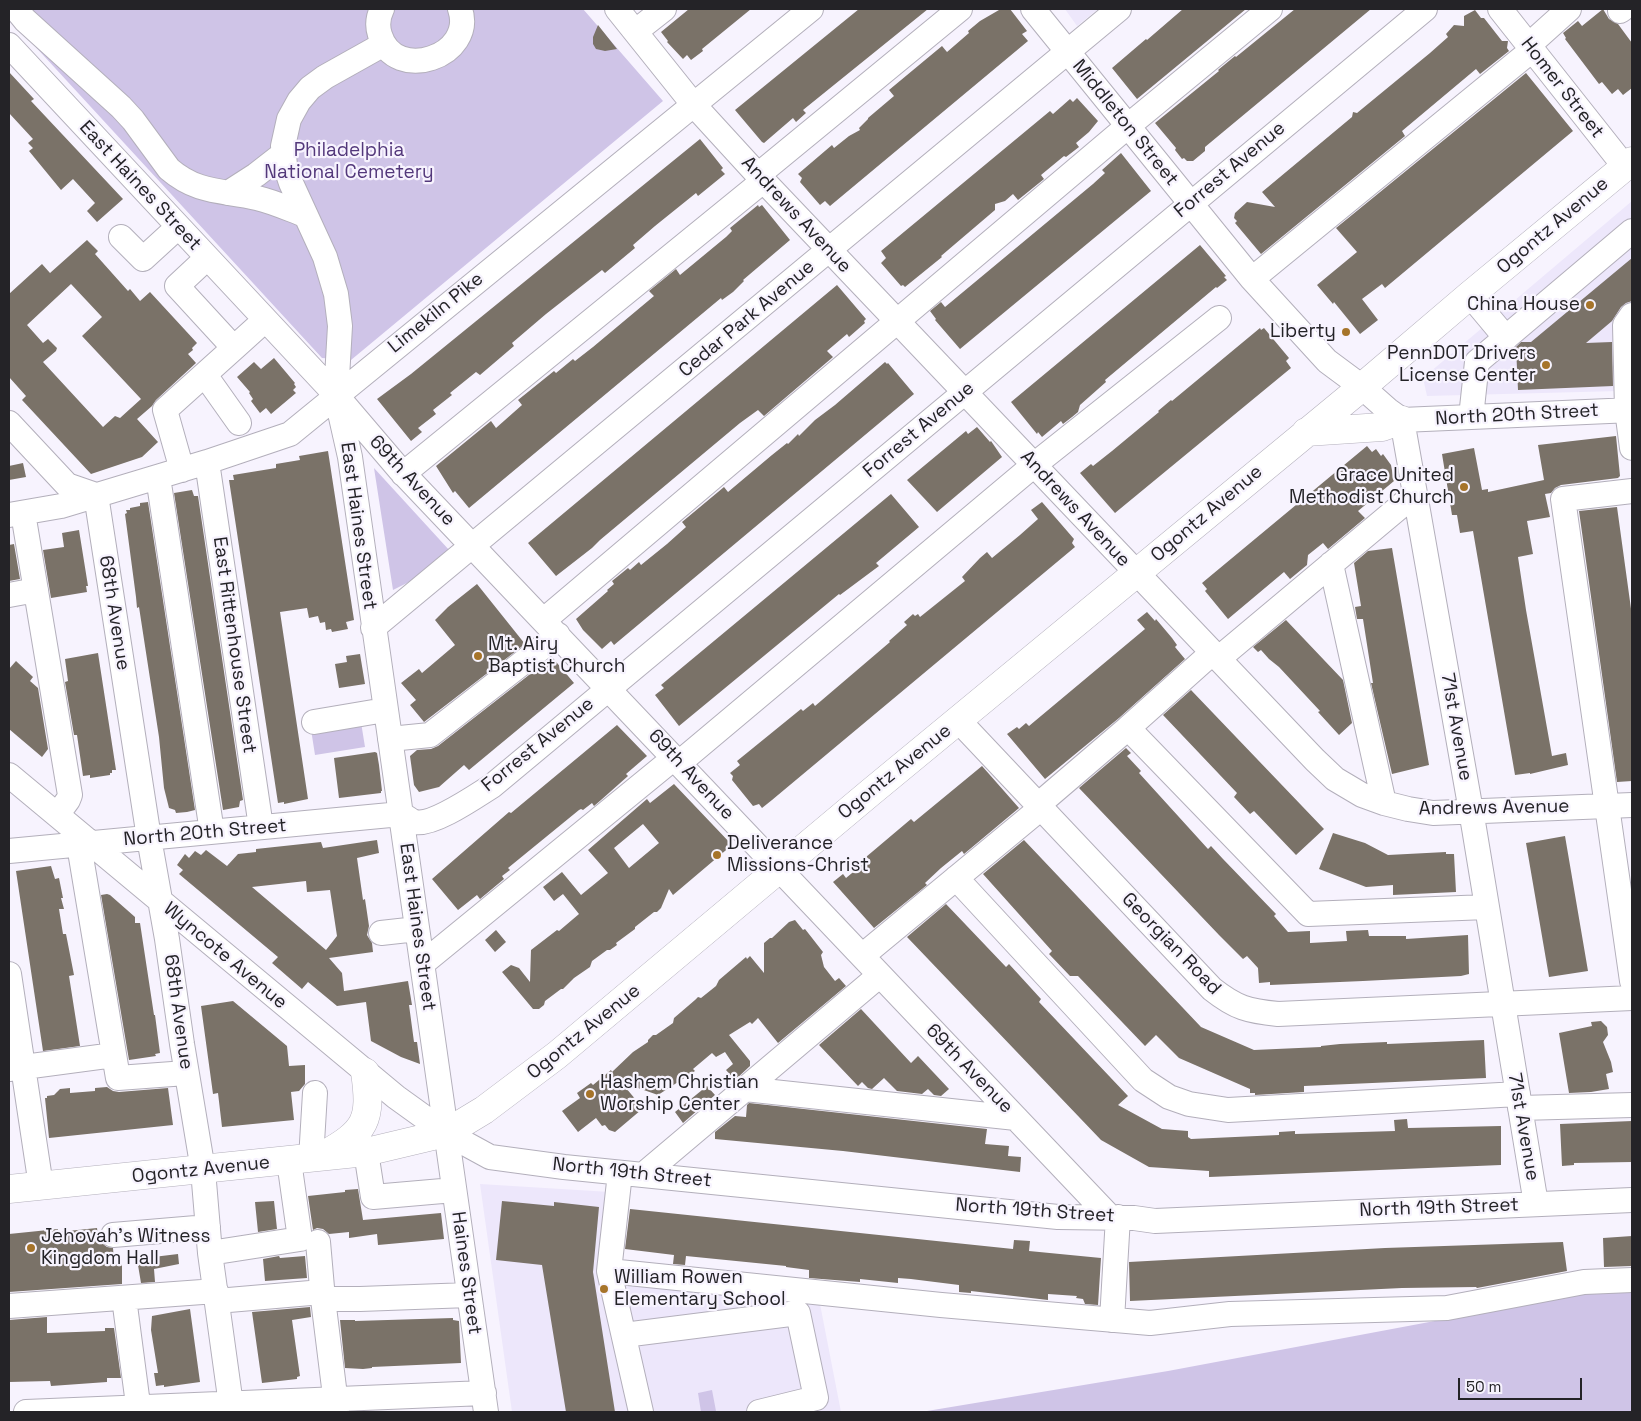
<!DOCTYPE html>
<html>
<head>
<meta charset="utf-8">
<style>
  body { margin:0 }
  #map { position:relative; width:1641px; height:1421px; overflow:hidden; background:#f7f3fe; font-family:"Space Grotesk",sans-serif }
  canvas { display:block }
  .frame { position:absolute; inset:0; border:10px solid #242327; pointer-events:none }
  .scale { position:absolute; left:1458px; top:1378px; width:124px; height:22px; box-sizing:border-box; border:2px solid #242327; border-top:0; padding-left:6px; font-size:15px; line-height:18px; white-space:nowrap; color:#242327; -webkit-text-stroke:4px #f7f3fe; paint-order:stroke }
</style>
</head>
<body>
<div id="map">
<canvas width="1641" height="1421"></canvas>
<div class="frame"></div>
<div class="scale">50 m</div>
</div>
<script>
const ctx = document.querySelector('canvas').getContext('2d');
ctx.lineJoin = 'round';
function fillPath(path, color) { ctx.fillStyle = color; ctx.fill(path, 'evenodd'); }
function strokePath(path, color, width, dash) { ctx.strokeStyle = color; ctx.lineWidth = width; ctx.lineCap = dash ? 'butt' : 'round'; ctx.setLineDash(dash || []); ctx.stroke(path); }
function label(font, color, halo, rows, align = 'center') {
  ctx.font = font + ' "Space Grotesk",sans-serif'; ctx.lineWidth = 4.5; ctx.setLineDash([]); ctx.textBaseline = 'middle'; ctx.strokeStyle = halo; ctx.fillStyle = color; for (const [text, x, y, turn = 0] of rows) {
    ctx.save(); ctx.translate(x, y); ctx.rotate((+turn || 0) * Math.PI / 180); ctx.textAlign = isNaN(turn) ? turn : align; if (halo) ctx.strokeText(text, 0, 0); ctx.fillText(text, 0, 0); ctx.restore();
  }
}
fillPath(new Path2D(`
  M1065,9H1098L1077,26Z
  M1632,201V318L1619,391L1427,396L1423,378Z
  M480,1184L610,1192L604,1273L820,1304L841,1412H512Z`), '#ede7fb');
fillPath(new Path2D(`
  M9,9H583L663,101L351,360L322,358L9,18Z
  M374,468L450,551L427,573L393,590Z
  M360,716L365,747L315,755L310,723Z
  M1632,1284V1412H921L1168,1371Z
  M712,1390L716,1411L701,1412L698,1393Z`), '#cfc4e7');
fillPath(new Path2D(`
  M689,9H751L702,49L703,51L691,60L687,55L683,59L667,42L668,41L661,32Z
  M859,9H928L803,110L806,113L796,122L793,118L764,143L762,142L735,110Z
  M1010,9L1027,31L1022,34L1028,41L830,206L825,201L820,205L800,182L802,178L798,174L832,145L834,148L849,136L860,130L859,128L868,119V118L894,96L889,90L942,46L947,52L969,33L968,31L980,21L999,10Z
  M1183,9H1246L1137,99L1112,68L1146,39L1147,40Z
  M1295,9H1371L1205,147V151L1193,161H1187L1184,158L1182,159L1175,150L1176,148L1155,123L1219,71L1218,70L1235,56L1236,57Z
  M1603,9L1609,19L1618,24L1632,43V88L1623,95L1618,89L1612,94L1602,82L1599,84L1565,39L1566,38L1563,33L1578,21L1582,26Z
  M1475,10L1481,18H1484L1502,41H1508L1507,48L1509,51L1480,74L1476,69L1402,131L1405,136L1261,254L1235,223L1237,221L1234,218L1235,213L1247,202L1275,207L1262,192L1352,117L1353,112L1357,113L1430,53L1448,37L1446,34L1454,25L1464,26V16Z
  M598,25L617,49L605,51L596,49L593,44V37Z
  M9,72L34,99L31,101L123,199L97,222L87,211L95,203L73,179L61,190L29,151L33,148L28,143L33,139L9,113Z
  M1526,73L1573,131L1385,288L1382,284L1362,299L1378,320L1360,334L1334,302L1333,304L1317,285L1357,252L1336,228Z
  M1077,98L1098,121L1089,132L1076,143L1079,147L1066,157L1064,156L1041,175L1044,179L1018,200L1013,194L1005,201L995,204V210L941,256L942,257L905,287L903,285L901,286L881,263L886,258L881,251L1050,111L1053,114L1070,99L1073,102Z
  M700,139L723,168L721,170L725,174L698,196L696,193L655,226L633,245L635,248L605,273L602,270L546,314L512,343L514,346L480,375L476,372L450,393L452,395L433,410L436,414L418,428L422,432L411,441L377,399L411,374Z
  M1121,153L1151,191L960,349L935,320L936,319L930,311L941,302L945,307L1093,184L1105,173L1102,170Z
  M758,205L759,207L762,205L790,240L743,280L744,281L733,292L722,300L721,298L469,508L455,491L453,493L436,466L491,421L496,428L522,405L518,400L554,371L556,373L573,359L575,361L593,347L654,296L649,291L676,269L680,275L726,237L732,231L730,228Z
  M87,240L98,251L95,254L128,291L130,289L140,301L150,292L197,343L192,348L193,350L188,354L196,363L156,400L152,406L137,419L158,442L142,457L91,474L22,400L26,396L9,377V294L42,264L50,273ZM71,284L102,317L82,336L141,399L120,418L115,416L103,427L43,362L56,351L57,348L48,339L43,343L27,325Z
  M1200,245L1226,276L1224,277L1227,280L1217,288L1216,287L1105,380L1106,382L1080,405L1078,412L1072,417L1063,424L1061,421L1042,437L1038,432L1037,434L1011,402Z
  M1632,258V301L1626,303L1621,307L1612,321L1586,343L1612,342L1613,386L1518,390L1516,347L1521,342H1531Z
  M837,285L866,319L864,321L865,323L849,337L847,334L827,351L833,357L764,416L758,410L740,423L600,540L592,548L556,576L528,543Z
  M1260,328L1261,330L1264,328L1289,358L1286,361L1291,368L1115,513L1080,473L1091,464L1093,466L1112,451L1159,412L1158,411L1171,400L1172,401Z
  M274,358L295,383L294,384L296,387L293,390L296,393L271,414L266,408L260,413L251,401L253,399L249,393L250,392L237,377L254,362L261,369Z
  M885,362L887,364L888,363L914,394L614,645L611,641L602,649L583,630L576,619L608,591L607,590L614,584L612,581L628,568L630,570L639,562L641,565L667,544L686,527L682,522L724,487L728,492L772,455L787,443L788,444L798,434L799,436L815,420L835,405Z
  M977,427L990,442L991,441L1002,457L937,512L907,480L966,431L968,434Z
  M1616,436L1620,476L1618,478L1561,485L1555,488L1551,493L1545,494L1550,517L1527,521L1533,554L1518,557L1526,610L1552,756L1566,753L1568,765L1530,774V773L1515,775L1473,531L1460,533L1457,515H1452L1442,454L1474,448L1482,490L1488,489V492L1544,480L1538,445Z
  M1367,446L1372,452L1376,449L1381,456L1383,454L1391,465L1394,481L1358,511L1365,518L1328,549L1323,543L1308,555L1307,565L1290,579L1284,572L1228,619L1205,591L1207,589L1202,583Z
  M328,451L354,620L346,622L348,629L332,632L331,629L326,630L325,622L320,623L318,616L309,618L307,608L280,612L308,799L284,804V802L278,803L229,480H234L233,475L276,468V464L300,460L299,456Z
  M23,463L26,477L9,480V466Z
  M192,490L194,496H198L243,800L240,801L239,807L223,810L174,493Z
  M891,494L919,527L876,563L879,566L840,595L839,594L679,726L655,695L664,688L661,685Z
  M148,502L195,810L187,812L176,813L175,810L169,808L164,788L159,737L139,607L137,608L136,597L125,514L127,513L126,510H130V508L140,506V503Z
  M1042,502L1074,539L1072,543L1075,547L772,800L762,808L759,804L753,806L732,780L733,776L730,773L740,765L737,761L801,709L803,711L813,703L815,706L890,642L889,641L907,625L904,622L913,614L915,616L918,614L920,617L965,581L962,577L980,558L987,552L992,558L1020,535L1038,519L1031,510Z
  M1617,507L1632,616V781L1617,782L1579,511Z
  M79,530L88,586H86L87,592L51,598L43,550L64,547L62,533Z
  M14,544L20,579L9,581V545Z
  M1392,548L1429,765L1392,774L1371,683H1373L1363,619H1357L1355,607L1361,606L1354,563L1368,551Z
  M477,584L525,644L424,722L410,705L416,700L401,683L419,669L422,673L455,645L435,620L448,607Z
  M1147,612L1155,621L1156,619L1172,638L1177,645L1175,647L1185,659L1119,718L1045,779L1007,734L1017,727L1019,729L1026,723L1029,726L1145,629L1137,620Z
  M1286,620L1343,680L1352,723L1339,735L1318,712L1320,711L1279,667L1269,659L1261,650L1258,652L1253,647Z
  M98,653L116,770H112V773H110V775L90,778V775L83,776L77,735H74L65,682L68,681L65,659Z
  M360,654L365,684L339,688L335,664L347,662L346,656Z
  M552,657L574,683L469,770L464,765L439,787L419,792L414,785L410,756L417,750L431,749L438,746Z
  M16,661L33,677L30,681L38,688L48,749L42,757L9,729V669Z
  M1191,690L1324,829L1296,855L1254,811L1250,814L1234,797L1237,793L1163,715Z
  M617,725L647,756L626,774L628,776L601,800L594,806L592,803L583,810L581,809L579,810L508,868L510,870L502,876L504,879L480,899L477,895L458,910L432,879L509,812L511,813Z
  M1126,748L1131,753L1127,756L1141,771L1139,773L1208,849L1211,846L1223,859L1276,914L1274,916L1288,932L1310,931V943L1347,941L1346,931L1368,930L1369,936H1406V939L1468,935L1469,974L1461,976L1363,981L1270,985V982L1259,983L1258,968L1247,956L1243,959L1219,935L1079,788Z
  M375,752L377,753L379,765L382,791H381V793L339,798L334,758Z
  M982,766L1019,808L964,854L962,851L941,868L925,883L927,885L874,928L833,882L843,874L846,878L869,859L866,857L911,819L914,822Z
  M674,784L732,845L673,895L669,889L661,908L657,912H654L635,927V929L616,943L617,945L610,950H607L592,961L590,967L574,978L563,989H561L545,1001L544,1005L539,1009H533L502,972L511,965L519,968L530,982L531,950L557,930L559,931L579,914L563,894L554,901L543,887L562,872L581,895L608,873L588,850L647,799L650,803ZM643,824L659,843L629,868L614,848Z
  M1333,833L1365,843L1388,855L1446,852V854H1454L1456,892L1393,895V885L1366,887L1319,869Z
  M1565,836L1588,971L1549,977L1526,843Z
  M377,840L379,853L357,858L363,900L365,899L369,926L367,935L372,943L373,952L329,958L342,973L344,991L408,981L412,1005H409L414,1042H417L420,1064L401,1057L371,1041L366,1002L337,1006L308,982L302,989L272,963L278,957L179,874L183,870L177,865L185,854L189,858L195,851L201,855L206,850L227,866L238,854L256,852V849L321,842L323,848ZM306,881L307,892L330,890L337,936L326,950L252,887Z
  M1024,840L1201,1027L1254,1050L1321,1047V1046L1340,1044L1387,1042V1044L1484,1040L1486,1078L1304,1086V1092L1255,1095V1093H1250V1089L1179,1058L1156,1035L1145,1046L1078,976H1070L1049,954L1052,951L983,874Z
  M51,866L55,879L59,878L63,898H61L64,909H59L63,934H66L74,975L69,976L80,1046L43,1051L16,871Z
  M107,894L110,895L135,917V923H140L154,1015H155L160,1053L155,1054L156,1056L129,1060L101,895Z
  M946,904L1006,967L1009,964L1041,999L1039,1002L1128,1096L1118,1105L1162,1129L1188,1131V1137L1191,1139L1279,1135V1132L1295,1131V1134L1395,1131L1394,1120L1407,1119L1408,1128L1501,1126V1165L1209,1177V1171L1149,1167L1101,1140L907,937Z
  M795,920L803,930L805,929L823,952L821,955L824,967L835,981L839,978L846,986L778,1043L758,1018L752,1024L750,1022L729,1035L750,1061V1066L735,1080L726,1070L733,1064L725,1052L716,1057L712,1053L693,1069L695,1071L658,1095L621,1082L641,1106L639,1108L641,1110L615,1132L609,1130L605,1125L602,1126L596,1118L578,1132L562,1111L580,1098L577,1093L591,1083L593,1085L611,1070L612,1072L633,1052L648,1042V1040L653,1035H656L673,1023L674,1018L695,1000L698,997L701,998L716,986L719,980L746,957L747,959L750,956L764,973V943L770,938H772L789,922Z
  M496,930L506,942L495,952L485,940Z
  M233,1001L287,1046L289,1066L305,1065V1084L299,1091L291,1092L294,1120L222,1127L218,1093L213,1094L201,1006Z
  M861,1009L911,1063L918,1056L949,1089L941,1096L934,1095L928,1089L922,1094L897,1091L884,1078L872,1089L868,1088L862,1082L858,1086L819,1045Z
  M1601,1021L1607,1027L1608,1035L1603,1042L1611,1062L1613,1072L1606,1074L1609,1089L1591,1092L1569,1093L1559,1033L1592,1026L1591,1022Z
  M707,1086L715,1095L683,1123L675,1112Z
  M107,1087L113,1091L119,1092L168,1088L173,1125L49,1138L45,1098H47V1096L54,1095L60,1089L70,1088V1093L95,1091V1088Z
  M749,1103L987,1129L985,1144L1009,1146L1008,1156L1021,1157L1020,1172L843,1151L715,1139V1132L735,1116L746,1117L747,1105Z
  M1632,1121V1162L1574,1163V1165L1562,1166L1560,1124Z
  M358,1189L363,1220L441,1213L444,1239L378,1245L377,1234L349,1238V1232L329,1234L323,1229L317,1228L313,1230L308,1196L345,1192V1190Z
  M274,1201L277,1229L258,1232L255,1202Z
  M502,1201L554,1206V1202L599,1207L593,1272L615,1412H566L542,1265L496,1260Z
  M630,1209L1013,1249L1014,1240L1030,1241L1029,1251L1101,1258L1098,1305L1085,1304L1083,1299L1076,1298L1077,1296L1048,1294V1300L971,1291V1293L959,1292V1285L911,1279L898,1278V1283L860,1279V1282L809,1278V1270L786,1267V1266L686,1256L685,1265L673,1264L674,1255L625,1249Z
  M97,1228L99,1244H103L107,1247L113,1248L114,1261H122V1284L9,1292V1234L58,1229V1232Z
  M1632,1236V1266L1604,1267L1603,1238Z
  M1563,1242L1567,1271L1477,1288L1476,1287L1402,1288L1130,1301L1129,1262L1385,1248Z
  M178,1254L179,1264L154,1269L155,1282L141,1283L137,1259Z
  M279,1256L280,1258L305,1256L307,1278L265,1281L263,1259Z
  M310,1307L311,1317L292,1320L300,1376L297,1377V1379L262,1383L252,1312Z
  M190,1309L200,1382L164,1387V1385L156,1386L154,1373H158L151,1330L152,1316Z
  M47,1317V1333L105,1331V1328H114L121,1378H107V1382L51,1386L50,1381L9,1382V1320Z
  M453,1318V1320L459,1321L461,1363L372,1367V1368L363,1369L345,1368L340,1320H355V1321Z`), '#7a7268');
const minor = new Path2D(`
  M16,9L25,20L121,107L133,120L169,169C198,194 223,190 257,198C274,202 289,209 305,215
  M382,9C378,17 377,26 380,35C395,84 476,56 460,9
  M617,9L693,104L758,175L1315,760L1335,779L1362,795L1384,803L1408,809L1433,813L1632,805
  M1033,9L1252,279L1327,361L1362,387L1388,410L1402,420L1474,828L1536,1204
  M1500,9L1625,167
  M1620,11L1623,9
  M636,31L664,9
  M384,44L325,77L310,88L299,101L289,119L283,146L285,165L291,183L325,257L336,294L340,326L336,395L350,457L486,1412
  M9,45L336,395L400,470L1110,1217
  M1529,45L1569,9
  M758,175L960,9
  M228,193L256,175L283,154
  M121,237L143,259L178,227
  M207,258L177,286L234,348L265,320
  M1252,279L1532,50
  M1470,295L1506,338
  M1632,315L1625,325L1627,410L1632,448
  M205,375L239,423
  M1471,417L1477,362L1632,231
  M1402,420L1632,410
  M9,423L67,485L96,495L149,838L167,939L182,1044L203,1170L210,1253L232,1412
  M207,462L261,827
  M182,470L165,410L234,348
  M403,474L763,181
  M158,477L212,832
  M1632,491L1563,499L1632,981
  M23,513L70,795L68,800L57,815
  M9,515L61,506L207,462L290,434L811,9
  M1331,564L1384,803
  M9,595L36,590
  M544,620L1128,126L1270,9
  M373,628L1119,9
  M1212,653L1128,728L1308,914L1487,907
  M1218,659L1415,494
  M958,720L1212,989C1236,1008 1248,1011 1278,1014L1632,998
  M314,722L385,710
  M390,739L430,735L558,635
  M679,763L1034,465L1219,318
  M9,775L396,1097L446,1133L490,1157L564,1167L1058,1217L1134,1218L1155,1221L1632,1200
  M1038,805L1128,728
  M79,845L118,1078L186,1073
  M9,851L401,814C405,816 411,821 415,822C433,826 476,796 492,786L1425,9
  M956,878L1143,1080L1169,1097L1189,1104L1228,1110L1518,1094
  M381,933L417,929
  M862,956L1041,808
  M422,964L674,758
  M9,974L41,1186
  M9,1069L114,1055
  M745,1089L1016,1118
  M1520,1108L1632,1105
  M366,1152L373,1197L454,1190
  M311,1159L315,1093
  M620,1173L609,1271L641,1412
  M643,1175L880,975
  M113,1235L208,1227
  M318,1242L323,1299
  M210,1253L300,1239L289,1161
  M609,1271L941,1305L1150,1323L1230,1314L1447,1308L1584,1282L1632,1280
  M124,1298L139,1412
  M217,1301L322,1292
  M9,1306L216,1291
  M1112,1320L1118,1217
  M624,1335L798,1313L816,1398L759,1412
  M26,1412L484,1393
  M337,1412L323,1299H360L469,1295`);
const major = new Path2D(`
  M1306,432L1382,427L1402,420
  M324,1155C366,1131 372,1121 365,1072
  M9,1189L366,1152L446,1133L484,1110L557,1055L871,792L1362,387L1470,295L1632,161`);
strokePath(minor, '#b3afbb', 26);
strokePath(major, '#b3afbb', 29);
strokePath(minor, '#fff', 24);
strokePath(major, '#fff', 28);
for (const [x, y, r, color] of [
  [1590,305,5,"#a6742a"],
  [1346,332,5,"#a6742a"],
  [1546,365,5,"#a6742a"],
  [1464,487,5,"#a6742a"],
  [478,656,5,"#a6742a"],
  [717,855,5,"#a6742a"],
  [590,1094,5,"#a6742a"],
  [31,1248,5,"#a6742a"],
  [604,1289,5,"#a6742a"]
]) { const dot = new Path2D(); dot.arc(x, y, r, 0, 2 * Math.PI); ctx.fillStyle = color; ctx.fill(dot); strokePath(dot, '#f7f3fe', 2); }
label('19px', '#242327', '#f7f3fe', [
  ["Homer Street",1562,88,52],
  ["Middleton Street",1125,123,51],
  ["Forrest Avenue",1230,170,-40],
  ["East Haines Street",140,186,47],
  ["Andrews Avenue",796,215,47],
  ["Ogontz Avenue",1553,226,-40],
  ["Limekiln Pike",436,313,-39],
  ["Cedar Park Avenue",747,319,-40],
  ["North 20th Street",1517,415,-3],
  ["Forrest Avenue",919,430,-40],
  ["69th Avenue",412,481,47],
  ["Andrews Avenue",1075,509,47],
  ["Ogontz Avenue",1207,514,-40],
  ["East Haines Street",358,526,82],
  ["68th Avenue",114,613,81],
  ["East Rittenhouse Street",234,645,82],
  ["71st Avenue",1456,727,80],
  ["Forrest Avenue",538,745,-39],
  ["Ogontz Avenue",895,772,-39],
  ["69th Avenue",691,775,47],
  ["Andrews Avenue",1494,808,-1],
  ["North 20th Street",205,833,-5],
  ["East Haines Street",417,927,82],
  ["Georgian Road",1171,944,46],
  ["Wyncote Avenue",225,956,40],
  ["68th Avenue",178,1012,82],
  ["Ogontz Avenue",584,1032,-39],
  ["69th Avenue",969,1069,46],
  ["71st Avenue",1523,1127,80],
  ["Ogontz Avenue",201,1170,-6],
  ["North 19th Street",632,1173,6],
  ["North 19th Street",1439,1208,-2],
  ["North 19th Street",1035,1211,4],
  ["Haines Street",466,1273,82]
]);
label('19px', '#53387b', '#f7f3fe', [
  ["Philadelphia",349,151],
  ["National Cemetery",349,173]
]);
label('19px', '#242327', '#f7f3fe', [
  ["China House",1580,305,"right"],
  ["Liberty",1336,332,"right"],
  ["PennDOT Drivers",1536,354,"right"],
  ["License Center",1536,376,"right"],
  ["Grace United",1454,476,"right"],
  ["Methodist Church",1454,498,"right"],
  ["Mt. Airy",488,645],
  ["Baptist Church",488,667],
  ["Deliverance",727,844],
  ["Missions-Christ",727,866],
  ["Hashem Christian",600,1083],
  ["Worship Center",600,1105],
  ["Jehovah's Witness",41,1237],
  ["Kingdom Hall",41,1259],
  ["William Rowen",614,1278],
  ["Elementary School",614,1300]
], 'left');
</script>
</body>
</html>
